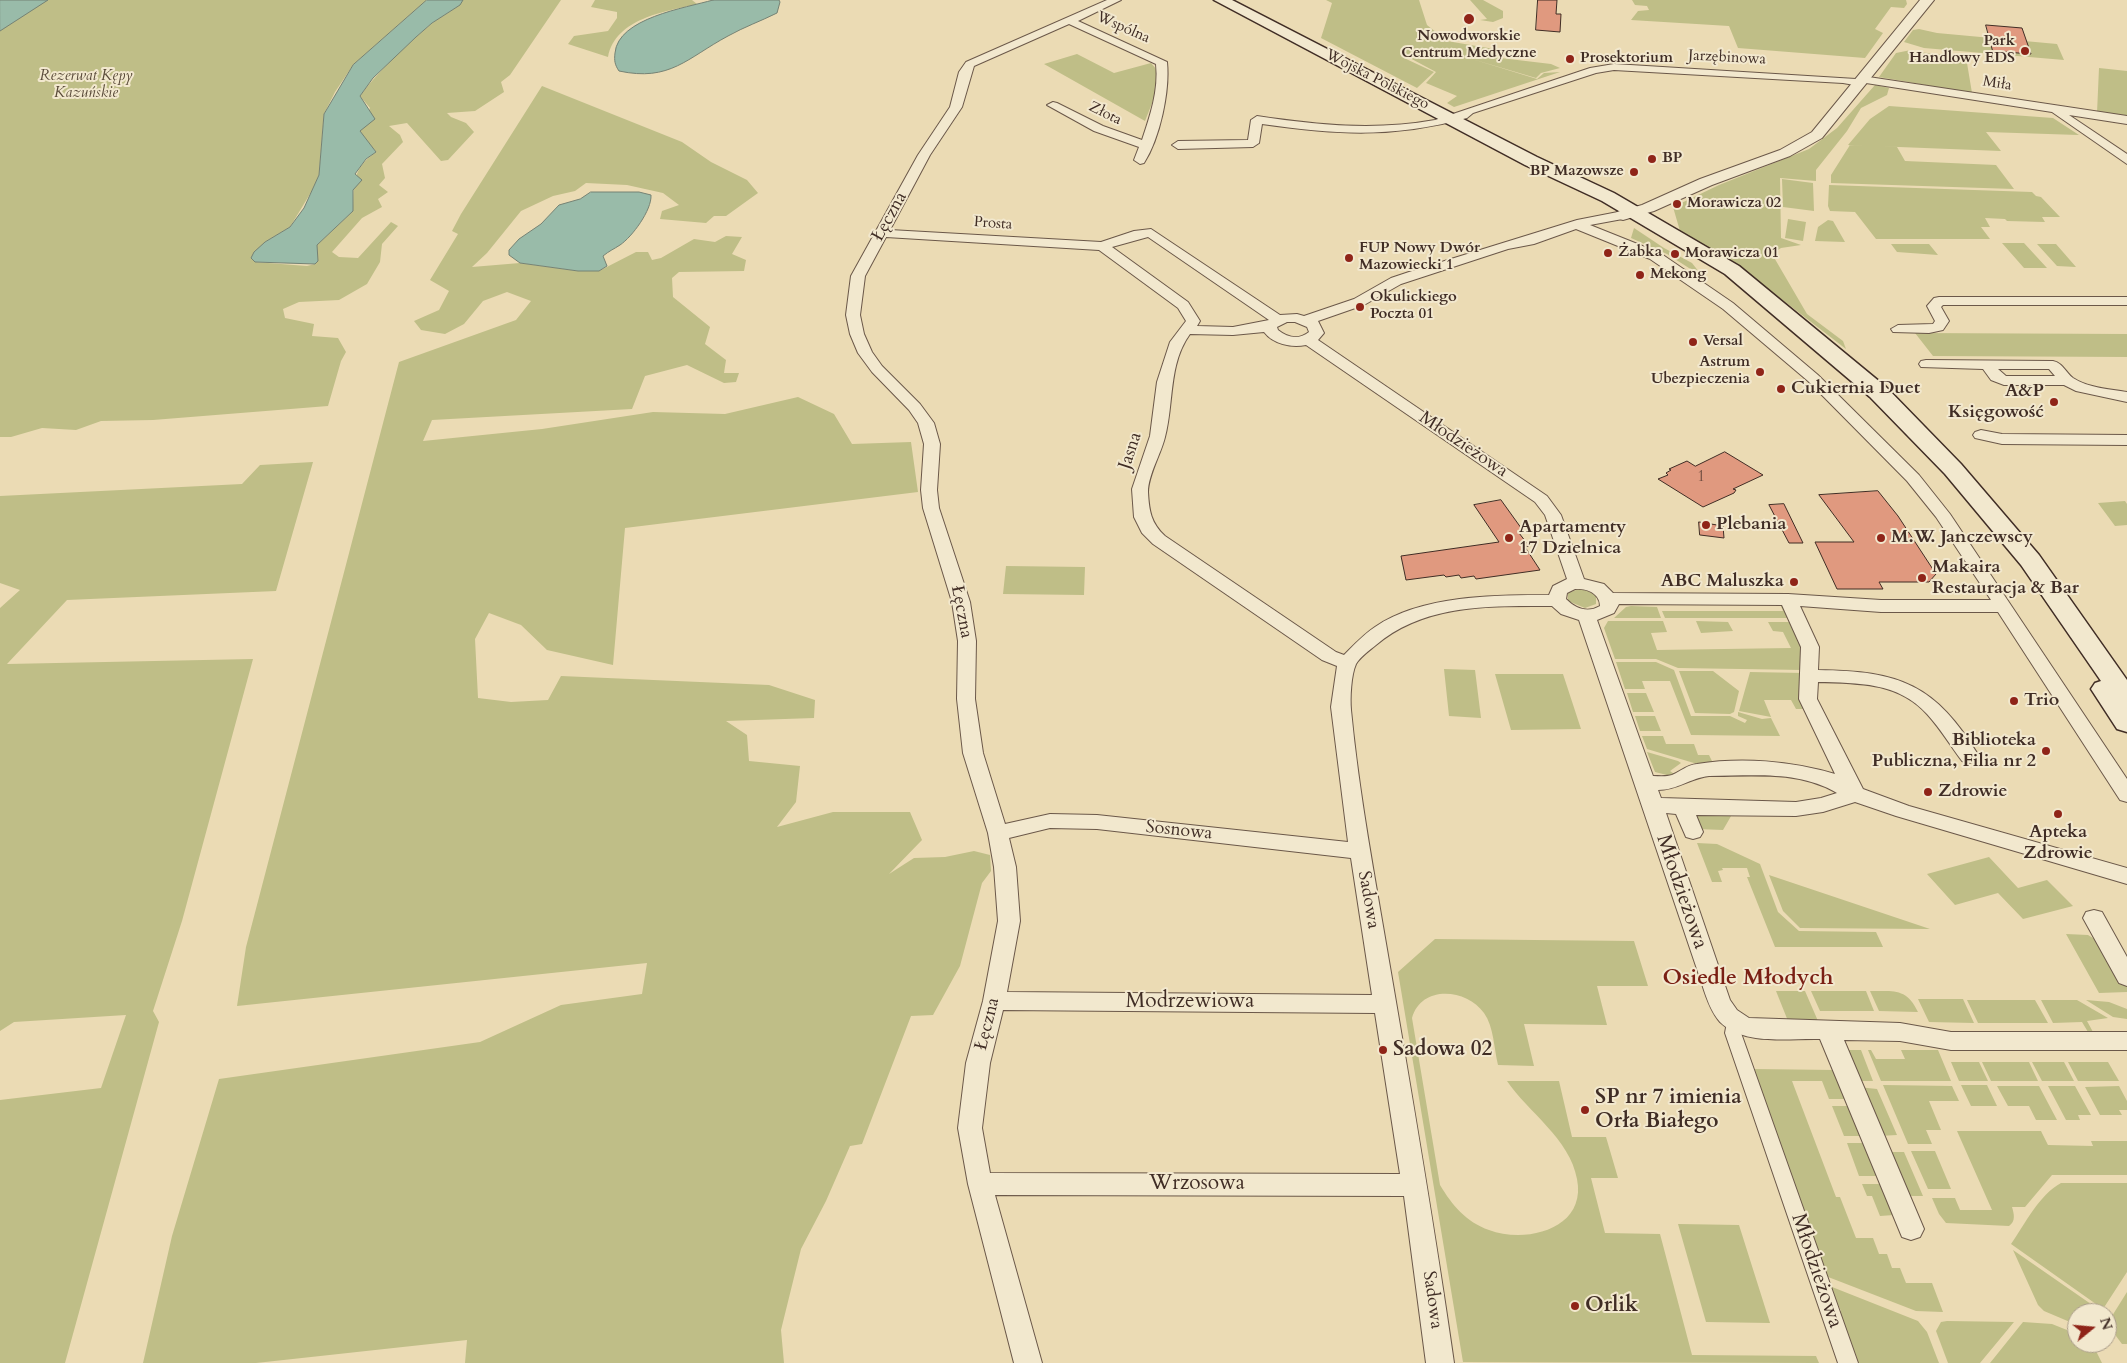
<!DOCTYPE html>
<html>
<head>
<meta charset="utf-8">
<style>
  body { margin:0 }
  #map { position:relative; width:2127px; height:1363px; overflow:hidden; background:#ebdbb4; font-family:Cardo,serif }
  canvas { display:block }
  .north { position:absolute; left:2067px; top:1303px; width:50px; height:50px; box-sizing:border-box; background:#f2e8ce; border:1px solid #ab9d8a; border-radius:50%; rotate:73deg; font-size:14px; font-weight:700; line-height:20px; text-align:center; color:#402d25 }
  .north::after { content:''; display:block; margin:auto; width:18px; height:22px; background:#8f2418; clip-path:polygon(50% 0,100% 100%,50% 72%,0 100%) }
</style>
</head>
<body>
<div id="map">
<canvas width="2127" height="1363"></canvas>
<div class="north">N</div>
</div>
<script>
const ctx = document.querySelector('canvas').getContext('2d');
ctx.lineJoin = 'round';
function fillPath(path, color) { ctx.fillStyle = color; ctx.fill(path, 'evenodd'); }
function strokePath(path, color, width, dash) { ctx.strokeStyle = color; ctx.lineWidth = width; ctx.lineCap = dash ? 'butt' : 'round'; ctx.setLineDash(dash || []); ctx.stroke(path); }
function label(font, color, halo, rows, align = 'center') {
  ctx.font = font + ' Cardo,serif'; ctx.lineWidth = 4; ctx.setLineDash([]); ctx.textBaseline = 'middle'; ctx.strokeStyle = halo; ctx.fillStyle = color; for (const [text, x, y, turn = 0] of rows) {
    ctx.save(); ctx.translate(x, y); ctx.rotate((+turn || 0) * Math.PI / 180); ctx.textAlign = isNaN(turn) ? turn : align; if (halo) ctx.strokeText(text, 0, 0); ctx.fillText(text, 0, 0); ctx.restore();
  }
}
fillPath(new Path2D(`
  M0,0H427L353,65L335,92L324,114L319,175L313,189L290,227L265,242L255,262L307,266L315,264L317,245L353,211C354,183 352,169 376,152L359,131L370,108L360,96C379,70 405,46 430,25C440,16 455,11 463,0H561L510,75L501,82L504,92L475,111L447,113L451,117L466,123L474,132L448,160L441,161L407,123L389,126L400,135L403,142L382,164L385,178L379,185L388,192L378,199L382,207L362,218L332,252L339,257L358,258L391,222L398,226L382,244L380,262L367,284L339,300L299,302L283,309L285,318L314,324L312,336L338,338L346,352L341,361L328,406L153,420L101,421L76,430L42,428L11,437H0Z
  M595,0H692L697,4C664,12 616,18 608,57L568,44L574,36L608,31L617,18V12L591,7Z
  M1326,0H1419L1427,25L1447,41L1494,49L1492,57L1551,64L1560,68L1541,73L1536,78L1472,59L1537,79L1544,73L1560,72L1454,107L1447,103L1457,96L1426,83L1436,72L1408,57L1412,55L1434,54H1410L1404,58L1434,72L1417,88L1321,38L1332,3Z
  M1470,0H1483L1503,11V18L1493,22L1480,20L1487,19Z
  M1632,0H1906L1907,4L1904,8L1891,7L1875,29L1883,33L1865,58L1738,48L1729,26L1631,20L1638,11L1649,10L1647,6L1635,5Z
  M1919,29L1937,33L2057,44L2064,60L1924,48L1904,42L1913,30Z
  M1911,50L1918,52L1966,57L1972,93L1879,77L1896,53Z
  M1077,54L1114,73L1151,63L1157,70L1158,88L1145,121L1044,64Z
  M2099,68L2127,71V117L2097,113Z
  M1875,85L1889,88L1887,95L1861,108L1847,131L1816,170V181L1780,178L1781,238L1801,245L1781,248L1772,254L1807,314L1843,341L1846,349L1749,274L1680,231L1673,207L1719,185L1809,149L1837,128Z
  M542,86L682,142L711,162L747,180L758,193L726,216H714L706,223L660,219L662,211L679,205L663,193L627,185L586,183L575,191L553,196L521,211L487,253L472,267L520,263L578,271H599L636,252H648L652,260L661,258L694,239L715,242L726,236L742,237L732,254L746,260L744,271L679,272L672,278L673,297L710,327L705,344L726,360L724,373H739L736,382L724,383L687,365L645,376L632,409L432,420L423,441L542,429L653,412L725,414L798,397L834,414L852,444L911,442L918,492L625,528L613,665L547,650L521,625L489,613L475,639L478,698L511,702L548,700L561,676L769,685L815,700L814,718L726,721L747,735L749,761L800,766L796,802L777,827L833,812H910L922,840L889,874L914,858L945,857L974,851L990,855L991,871L982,883L960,966L933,1015L911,1016L862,1144L850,1146L826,1201L801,1249L781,1330L784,1363H465L467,1340L256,1363H143L172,1236L219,1079L480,1042L561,1005L642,994L647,963L237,1006L246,947L399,362L516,320L531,301L507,292L483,301L464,324L445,334L421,330L414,321L439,310L449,291L430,280L458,234L452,231L461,214Z
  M1889,106L2053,118L2079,135L1986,132L2001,151L1848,145L1870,119Z
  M1850,145L1897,147L1905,161L1996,165L2014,189L1831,183V175Z
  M1782,179L1813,183L1814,211L1783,207Z
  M1829,185L2032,192L2036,196L2041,197L2060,217H2042L2045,222L2007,221L2005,219L1985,218L1990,227H1981L1990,239H1876L1855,212L1830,211L1828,206Z
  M1788,219L1806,222L1803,241L1785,238Z
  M1828,220L1833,221L1845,242L1815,241L1818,227Z
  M1634,228L1664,248L1692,263L1703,277L1667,254L1631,238Z
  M2002,243H2024L2047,268H2024Z
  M1891,244H1929L1938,255L1897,252Z
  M2037,244H2056L2076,267L2057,266Z
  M1915,333L2127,334V357L1933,356Z
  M313,462L276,591L67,600L7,664L253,659L182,921L153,1011L159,1022L65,1363H0V1100L101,1088L126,1015L14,1022L0,1031V608L20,590L0,583V496L242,484L260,465Z
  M2125,501L2127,504V525L2115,526L2098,503Z
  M1006,566L1085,567L1084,595L1003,594Z
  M1579,589L1589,591L1596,596V604L1585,608L1568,601V593Z
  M1780,604L1783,605L1793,618H1665L1662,611H1783Z
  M1631,606L1657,607L1661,618H1614L1626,607Z
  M1608,621H1663L1667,632L1651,633L1657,650L1791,648L1783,632L1773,631L1768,622H1794L1806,647L1803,670L1678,668L1656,659H1615L1604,628Z
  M1696,621L1728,622L1733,631L1701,633Z
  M1616,662H1656L1674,670L1691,716H1730L1745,723L1747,720L1738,716V712L1762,719L1771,718L1780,736L1691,735L1670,681H1642L1645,689H1625Z
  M1444,669L1475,670L1481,718L1449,716Z
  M1679,671H1713L1739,691L1734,712L1730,714L1695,713Z
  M1750,672L1804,673L1807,709H1796L1791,700H1764L1771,717L1739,711Z
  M1495,674H1563L1581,729L1511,730Z
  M1627,693H1646L1654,712H1633Z
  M1635,716H1655L1661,731H1640Z
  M1642,736H1663L1666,744H1694L1698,755H1709L1714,765L1704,766L1647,749Z
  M1647,752L1678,761L1681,763L1670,771L1677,776L1670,779L1667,775L1655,772Z
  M1734,811L1723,830L1697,829L1694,818L1697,814Z
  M1697,843L1717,844L1760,864L1778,912L1799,931L1876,932L1883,947H1775L1747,877H1750L1747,868H1722L1723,870L1718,871L1722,882H1712Z
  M1989,857L2018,888L2047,880L2073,906L2023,919L1998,893L1955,905L1927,874Z
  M1769,875L1930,929L1800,928L1783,911Z
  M2066,934L2088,935L2101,943L2127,987V992L2099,993Z
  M1435,939L1634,941L1648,986H1597L1607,1025L1524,1024L1534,1066L1498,1065C1494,1049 1494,1027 1484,1013C1466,988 1421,985 1412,1018L1440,1185C1452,1205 1466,1222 1489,1230C1526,1244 1587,1229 1577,1179C1570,1139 1528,1112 1507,1081H1559L1572,1137H1606L1618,1178H1591L1605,1233L1660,1234L1692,1355L1816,1356L1819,1363L1463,1362L1398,972Z
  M1776,991H1805L1818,1021H1788Z
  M1811,991H1866L1874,1011H1820Z
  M1870,991C1894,991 1907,988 1918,1012L1879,1011Z
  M1918,999H1963L1974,1023L1929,1022Z
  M1967,1000H2035L2048,1023H1978Z
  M2041,1000H2077L2108,1018L2087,1021L2093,1032H2088L2082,1022L2053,1023Z
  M2086,1000L2109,1002L2127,1009V1019L2113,1017Z
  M1842,1050H1861L1873,1081H1855Z
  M1868,1050H1871L1876,1059H1905L1901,1050H1938L1951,1081H1881Z
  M1951,1062H1979L1988,1081H1959Z
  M1982,1062H2029L2038,1081H1991Z
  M2032,1062H2064L2074,1081H2042Z
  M2068,1062H2108L2119,1081H2078Z
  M1752,1069L1835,1070L1846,1099H1829L1822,1081H1792L1836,1197H1840L1856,1238H1873L1879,1254H1887L1892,1268H1900L1906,1283H1932L1943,1312L1916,1311L1823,1275L1820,1254L1815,1253L1798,1205L1802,1204L1799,1195H1795Z
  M1883,1085L1952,1086L1959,1101H1929L1941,1130H1926L1932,1144H1908Z
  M1961,1085H1987L1997,1106H1971Z
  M1997,1086H2039L2057,1120H2036L2029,1106H2008Z
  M2048,1086H2075L2091,1115H2078L2080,1120H2066Z
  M2119,1086L2127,1101V1110H2119L2122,1115H2100L2085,1087Z
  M1858,1087L1877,1089L1897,1135L1879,1136Z
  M1832,1106H1849L1861,1136H1844Z
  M1957,1131H2041L2048,1145L2093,1146L2091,1141H2127V1175H2052L2025,1207H2012C2014,1214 2016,1221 2009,1226L1946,1223L1939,1214L1932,1198H1955L1960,1210H1992Z
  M1847,1143H1864L1878,1176H1859Z
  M1911,1151H1935L1951,1189H1928Z
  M1884,1152H1904L1923,1196H1903Z
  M2061,1183H2127V1272L2103,1309L2011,1244C2025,1224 2039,1195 2061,1183Z
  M1862,1184H1881L1894,1215L1880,1216L1872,1196H1867Z
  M1678,1224L1739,1225L1770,1323L1706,1322Z
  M2013,1250L2101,1311L2100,1313H2077V1325L2044,1311L2038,1305Z
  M1827,1285L1918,1321L1927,1332L1939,1363H1854L1853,1358H1857L1853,1348H1849L1836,1311H1841L1836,1300H1832Z
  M2127,1292V1344H2122L2107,1324Z
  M1947,1321L2014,1322L1980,1363H1948L1936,1331L1941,1322Z
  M2023,1322L2052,1324L2077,1334V1343H2092L2102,1363H1990Z`), '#bfbe87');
const water = new Path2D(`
  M0,0H48L0,31Z
  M427,0H463L460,5L432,23L416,37L373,78L360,96L375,119L360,131L376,152L366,159L355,174L362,180L353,190V211L317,245L318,261L315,264L255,262L251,258L254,252L265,242L290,227L304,208L319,175L324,114L353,65Z
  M713,0H779L780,2L777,13C761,21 744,27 728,36C687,58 670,82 619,71C615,65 614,61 615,53C618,18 685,8 713,0Z
  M591,192H639L651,195C652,210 632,237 620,245C614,249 609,251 603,256L607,266L599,271H578L520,263L509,255V250L519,239L541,224L559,205L580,199Z`);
fillPath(water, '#99bba9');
strokePath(water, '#758274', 1);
const building = new Path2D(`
  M1538,0H1557L1556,14H1561L1560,32L1536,30Z
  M1986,25L2022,28L2031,54L1993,51Z
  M1725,452L1763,475L1733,489L1736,490L1734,493L1703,507L1658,479L1668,475L1666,473L1671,470L1669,469L1687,461L1695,466Z
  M1878,491L1898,516L1936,574L1929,582H1879L1883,589H1837L1815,542H1854L1819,495Z
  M1501,500L1524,532L1519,533L1529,546L1525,547L1540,570L1476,579L1474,576L1461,578L1459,575L1446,577L1444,575L1406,580L1401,556L1499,542L1474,505Z
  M1784,504L1803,543H1789L1769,505Z
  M1699,522L1723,526L1724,538L1700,535Z`);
fillPath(building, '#e0997f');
strokePath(building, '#402d25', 1);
const pedestrian = new Path2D(`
  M1734,1015L1740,1017L1742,1022L1741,1033L1858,1363H1838L1725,1033L1728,1017Z`);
const minor = new Path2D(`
  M1107,0H1121L1078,21L1167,62C1170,91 1160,138 1144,163L1140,164L1134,160L1139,147L1094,131L1047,105L1053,102L1057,103L1103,126L1142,140C1150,116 1159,90 1156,64L1069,24L974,66L962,107L930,155L890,230L1101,242L1134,231L1151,229L1280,315L1297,314L1304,316L1354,299L1391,278L1409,272L1577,220L1623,211L1628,212L1629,215L1628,218L1590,225L1660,253L1733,303L1818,375L1919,475L1950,514L2127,779V802L2120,800L1998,612H1881L1800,606L1819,647L1818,670C1900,671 1935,684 1979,756L1976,761L1969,763L1962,761C1950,745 1940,728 1927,714C1898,682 1858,683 1818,682L1817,699L1863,789L1909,806L2127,868V884L1896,816L1855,802L1823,812L1796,816L1696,815L1703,832L1700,837L1693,839L1686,837L1676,814L1666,813L1730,1000L1737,1010L1749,1018L1900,1023L1951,1032H2127V1050H1951L1900,1041L1844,1040L1924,1229L1920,1237L1911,1240L1902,1237L1820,1039C1789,1038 1744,1046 1720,1022C1711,1012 1706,997 1702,984L1579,620L1561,614L1552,606C1492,606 1425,603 1376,645C1370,650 1360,657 1356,664C1351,675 1350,698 1351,710C1359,794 1375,878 1389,961C1412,1095 1435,1229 1454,1363H1426L1404,1196L995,1195L1042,1363H1014L968,1184L958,1128L966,1063L983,1001L998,921L994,867L988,833L963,753L957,699L958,641L952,602L923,508L921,490L924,444L918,423L909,410L872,372L858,353L850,334L846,315L851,276L918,155L950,107L959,72L966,62ZM1576,229L1650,259L1723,309L1808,381L1907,481L1936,517L1991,600H1881L1788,594L1613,593L1604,584L1584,579L1561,515L1547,496L1318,340L1324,333L1318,321L1364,305L1401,284L1508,249L1534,244ZM886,237L1099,250L1178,308L1186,321L1170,342L1157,382L1150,436L1132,489L1134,517L1142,533L1153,544L1322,660L1337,666L1331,707L1348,842L1097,815L1050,814L1005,824L983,753L975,699L976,641L970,602L939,508L937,490L940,444L934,423L920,404L882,366L872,352L864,334L860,315L865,276ZM1148,237L1269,320L1233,327L1197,326L1200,321L1188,302L1112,247ZM1287,322H1295L1307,327L1309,332C1299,340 1288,338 1278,330L1277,327ZM1264,332C1273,344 1291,348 1306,345L1535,502L1545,515L1567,579L1553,586L1549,595C1496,595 1421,595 1375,627C1363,635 1354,645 1344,655L1336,652L1165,536C1151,523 1149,511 1148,492C1148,475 1161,454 1165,437C1174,404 1168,364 1190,334L1233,335ZM1575,589C1586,588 1600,593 1600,606C1588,613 1576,609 1566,599L1567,593ZM1619,604L1782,605L1801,647L1799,699L1835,774C1791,761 1742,757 1697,764C1687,765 1681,771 1672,775C1666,777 1659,776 1653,776L1597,620L1614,613ZM1709,776C1752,776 1798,770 1837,793L1821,798L1796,802L1661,798L1658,790C1678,790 1690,778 1709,776ZM1050,828L1097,829L1351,858L1372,995L1007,992L1020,921L1016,867L1009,838ZM1003,1010L1375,1013L1400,1174L990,1173L982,1128L990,1063Z
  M1614,64L1856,79L1862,76L2127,116V124L2069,115L2127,154V164L2052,112L1866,83L1860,86L1843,83L1614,70L1596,73L1473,113L1467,118C1393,138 1338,135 1262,124L1259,143L1253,147L1178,149L1172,145L1178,141L1248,140L1251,120L1257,116C1317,125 1374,131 1435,120L1590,68Z
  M1939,297H2127V305H1943L1941,307L1949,321L1943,330L1929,333L1893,332L1891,329L1898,325L1933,324L1935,321L1927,306L1934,298Z
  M1926,360L2053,361C2063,363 2066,373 2073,378C2088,388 2110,389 2127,392V402L2076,391L2064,385H2004L1991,380L1983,369L1921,367L1919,364L1921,361ZM1998,369H2049L2055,376H2006Z
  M1981,430L2002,434L2127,435V445L2002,444L1975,438L1973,435L1975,432Z
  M2094,910L2102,912L2127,957V986L2119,983L2083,918L2086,912Z`);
const tertiary = new Path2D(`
  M1920,0H1934L1822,138L1790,156L1712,185L1654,211L1623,220L1617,218L1615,215L1617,212L1642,205L1700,179L1780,150L1812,132Z`);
const secondary = new Path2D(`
  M1214,0H1232L1537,157L1614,193L1739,266L1886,387L1961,464L2039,555L2127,680V732L2117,729L2091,689L2095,683L2101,681L2021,565L1945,474L1870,397L1725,274L1602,201L1525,165Z`);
strokePath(pedestrian, '#6b5849', 2);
strokePath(minor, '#6b5849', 2);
strokePath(tertiary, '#6b5849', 2);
strokePath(secondary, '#402d25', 3);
fillPath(pedestrian, '#f2e8ce');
fillPath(minor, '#f2e8ce');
fillPath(tertiary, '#f2e8ce');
fillPath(secondary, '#f2e8ce');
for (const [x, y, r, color] of [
  [1469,19,6,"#8f2418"],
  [2025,51,5,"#8f2418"],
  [1570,59,5,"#8f2418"],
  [1652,159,5,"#8f2418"],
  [1634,172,5,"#8f2418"],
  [1677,204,5,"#8f2418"],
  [1608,253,5,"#8f2418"],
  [1675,254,5,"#8f2418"],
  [1349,258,5,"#8f2418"],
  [1640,275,5,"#8f2418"],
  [1360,307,5,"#8f2418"],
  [1693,342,5,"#8f2418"],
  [1760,372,5,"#8f2418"],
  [1781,389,5,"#8f2418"],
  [2054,402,5,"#8f2418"],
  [1706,525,5,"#8f2418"],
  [1509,538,5,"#8f2418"],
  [1881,538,5,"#8f2418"],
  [1922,578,5,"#8f2418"],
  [1794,582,5,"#8f2418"],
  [2014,701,5,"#8f2418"],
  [2046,751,5,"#8f2418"],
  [1928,792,5,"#8f2418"],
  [2058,814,5,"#8f2418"],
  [1383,1050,5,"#8f2418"],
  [1585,1110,5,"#8f2418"],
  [1575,1306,5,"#8f2418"]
]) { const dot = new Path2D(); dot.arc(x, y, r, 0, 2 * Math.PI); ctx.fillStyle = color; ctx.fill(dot); strokePath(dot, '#f2e8ce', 2); }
label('15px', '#402d25', '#f2e8ce', [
  ["Wspólna",1123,28,24],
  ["Jarzębinowa",1727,58,3],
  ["Wojska Polskiego",1377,80,27],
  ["Miła",1997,84,9],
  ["Złota",1105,114,26],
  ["Prosta",993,224,4]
]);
label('bold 15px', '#402d25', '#f2e8ce', [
  ["Nowodworskie",1469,37,"center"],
  ["Centrum Medyczne",1469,54,"center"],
  ["Park",2015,42,"right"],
  ["Handlowy EDS",2015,59,"right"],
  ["Prosektorium",1580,59],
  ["BP",1662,159],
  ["BP Mazowsze",1624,172,"right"],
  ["Morawicza 02",1687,204],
  ["FUP Nowy Dwór",1359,249],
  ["Mazowiecki 1",1359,266],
  ["Żabka",1618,253],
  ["Morawicza 01",1685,254],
  ["Mekong",1650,275],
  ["Okulickiego",1370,298],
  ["Poczta 01",1370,315],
  ["Versal",1703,342],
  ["Astrum",1750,363,"right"],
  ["Ubezpieczenia",1750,380,"right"]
], 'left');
label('italic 15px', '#594a39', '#f2e8ce', [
  ["Rezerwat Kępy",86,77],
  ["Kazuńskie",86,94]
]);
label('15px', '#68483c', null, [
  ["1",1701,478]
]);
label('18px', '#402d25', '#f2e8ce', [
  ["Łęczna",890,217,-61],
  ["Młodzieżowa",1463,445,34],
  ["Jasna",1131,451,-72],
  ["Łęczna",961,612,79],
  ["Sosnowa",1179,831,6],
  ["Sadowa",1368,900,80],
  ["Łęczna",988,1024,-76],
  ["Sadowa",1432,1300,82]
]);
label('bold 18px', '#402d25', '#f2e8ce', [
  ["Cukiernia Duet",1791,389],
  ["A&P",2044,392,"right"],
  ["Księgowość",2044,413,"right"],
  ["Plebania",1716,525],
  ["Apartamenty",1519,528],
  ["17 Dzielnica",1519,549],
  ["M.W. Janczewscy",1891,538],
  ["Makaira",1932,568],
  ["Restauracja & Bar",1932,589],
  ["ABC Maluszka",1784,582,"right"],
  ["Trio",2024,701],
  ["Biblioteka",2036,741,"right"],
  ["Publiczna, Filia nr 2",2036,762,"right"],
  ["Zdrowie",1938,792],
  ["Apteka",2058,833,"center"],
  ["Zdrowie",2058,854,"center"]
], 'left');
label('21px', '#402d25', '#f2e8ce', [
  ["Młodzieżowa",1681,892,71],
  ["Modrzewiowa",1190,1002],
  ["Wrzosowa",1197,1184],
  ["Młodzieżowa",1816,1271,71]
]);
label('bold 21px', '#402d25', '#f2e8ce', [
  ["Sadowa 02",1393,1050],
  ["SP nr 7 imienia",1595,1098],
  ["Orła Białego",1595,1122],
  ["Orlik",1585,1306]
], 'left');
label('bold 22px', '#7a1f14', '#f2e8ce', [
  ["Osiedle Młodych",1748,979]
]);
</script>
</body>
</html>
